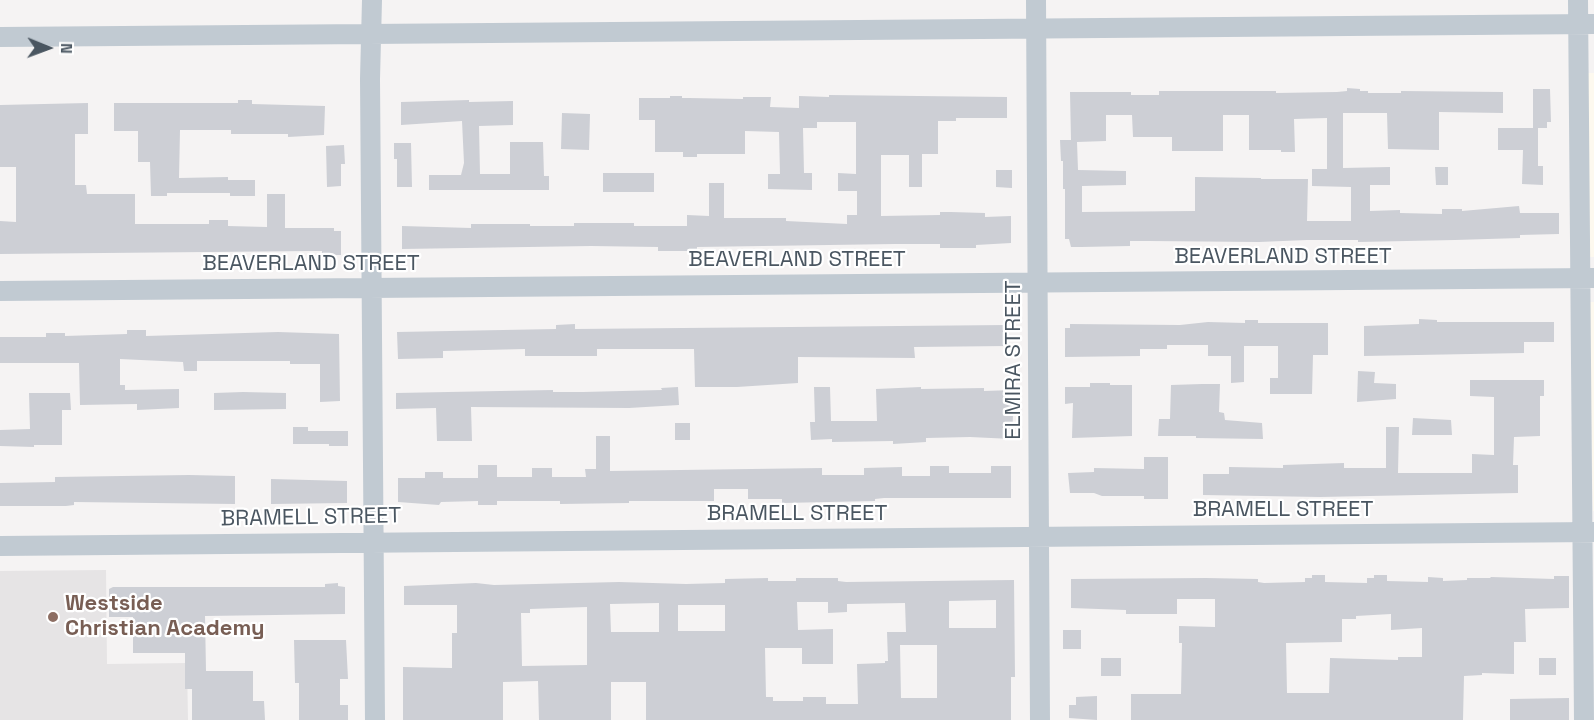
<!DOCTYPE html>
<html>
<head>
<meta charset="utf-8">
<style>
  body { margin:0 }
  #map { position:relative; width:1594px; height:720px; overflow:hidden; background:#f5f3f3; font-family:"Space Grotesk",sans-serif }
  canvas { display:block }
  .north { position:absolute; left:18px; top:18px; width:60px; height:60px; -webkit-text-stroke:4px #fff; paint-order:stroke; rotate:91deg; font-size:16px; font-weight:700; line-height:24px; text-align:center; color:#4a5661 }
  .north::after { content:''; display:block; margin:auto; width:21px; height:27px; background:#4a5661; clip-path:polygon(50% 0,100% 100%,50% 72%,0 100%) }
</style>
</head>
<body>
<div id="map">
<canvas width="1594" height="720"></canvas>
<div class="north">N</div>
</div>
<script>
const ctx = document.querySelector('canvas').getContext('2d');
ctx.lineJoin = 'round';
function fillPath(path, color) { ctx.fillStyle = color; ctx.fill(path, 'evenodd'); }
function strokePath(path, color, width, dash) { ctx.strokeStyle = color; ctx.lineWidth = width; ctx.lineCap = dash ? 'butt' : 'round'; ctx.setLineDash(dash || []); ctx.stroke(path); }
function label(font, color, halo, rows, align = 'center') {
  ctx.font = font + ' "Space Grotesk",sans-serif'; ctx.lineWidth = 4.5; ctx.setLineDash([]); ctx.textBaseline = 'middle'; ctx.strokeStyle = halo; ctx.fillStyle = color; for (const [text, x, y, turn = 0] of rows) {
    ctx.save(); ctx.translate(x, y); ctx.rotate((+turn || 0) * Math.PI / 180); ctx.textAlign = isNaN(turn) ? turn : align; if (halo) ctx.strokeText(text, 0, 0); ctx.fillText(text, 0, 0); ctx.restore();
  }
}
fillPath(new Path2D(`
  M1586,73H1594V257H1589Z
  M1589,302H1594V511H1593Z`), '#fdf9ef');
fillPath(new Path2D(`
  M106,570L107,664L187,663L188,720H0V571Z`), '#e6e4e5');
fillPath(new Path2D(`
  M1347,88L1360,89V91H1368V93H1401V91L1503,92V113L1439,112V150L1388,149L1387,113H1343V168L1390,167V185H1370V211L1400,210V213L1442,214V209H1462V211L1519,206L1520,213H1559V234L1520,235V238L1455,240L1358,242V240H1307L1259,242L1149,241H1130V246L1081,247H1071L1069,239H1065V189H1063V161H1061L1060,140H1071L1070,92H1131V95H1159V91H1276V93L1337,92L1347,91ZM1106,115H1132L1133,137H1172V151H1223V115H1249V150H1281V152H1295L1294,119L1327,118V169H1312V186L1351,187V221H1307L1308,179H1261V178L1195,177V211L1082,212V186L1126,185V171L1078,170L1077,142L1106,141Z
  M1533,89H1550L1551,122H1547V128H1533Z
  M829,95L1007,97V118H956V121H938V154H922V187H909V155H881V216L940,215V212H951L985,213V217L1011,216V243L976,245V248H940V244H895L697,247V251H658V247L591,246L402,249V226L471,228V224H530V226H574V223H634V226H687V215L709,216V183H724V218H786V221L847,224V215H857V191H838V173L856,174V122H817V128H803L804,173H812V190L768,189V174H780L779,132L745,131V154H697V157H683V152H655V120H639V98H670V96H682V98H689L743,99V97H771L770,107L799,108V96L829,97Z
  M238,100H252V104L325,106L324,135L288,137V134H231V130H180L179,178L228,177V180H255V196H230V193H167V196H151L150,162H138V131H114V103H238Z
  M469,100V102L513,101V125L479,126L480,174H510V142H543L544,176H549V190H429V175H461L464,163L462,121L401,125V102Z
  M88,103V134H75V185H86L87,194H135V224H209V220H228V226L267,227V194H285V228H334V231H341V255H322V251H312L0,254V221L16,222V167H0V105Z
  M562,113L590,114L589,150L561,149Z
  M1498,128H1538V166H1543V185L1522,184L1523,150H1498Z
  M394,143H411L412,187H397V159H394Z
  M344,145L345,164H341V186L327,187L326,146Z
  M1435,167H1448V185H1436Z
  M996,170H1012V188L996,187Z
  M603,173H654V192H603Z
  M1419,319L1437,320V322H1554V342H1524V353L1364,356V326L1419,324Z
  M1245,320H1258V323H1328V355H1313L1312,394H1270V378H1278V346H1244V382L1231,383V356H1208V345H1167V349H1140V356L1065,357V328H1070V324L1180,325L1208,322L1245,323Z
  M575,324V329L1007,325V346L914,347L915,358L798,357V383L737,387H695L694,349H597V356H525V349L443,351V358L398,359L397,332L556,329V325Z
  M127,330H146V336L278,332L339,334L340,401L320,402V364H290V361H197V371H184L183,362L120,359V385H125V390L179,389V408L137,410V404L80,405L79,363H0V337H46V333H65V336L127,334Z
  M1358,371L1375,372L1374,383L1396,384V399L1357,402Z
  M1470,380H1544V396H1540V436L1514,437L1513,465H1518V493L1320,497L1203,495V474H1229V467L1283,468V465L1344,463V468H1386V427H1399L1398,473H1472V454L1494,455V397L1470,396Z
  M1090,383H1110V385H1132V436L1072,438L1073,403L1065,404V387H1090Z
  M1202,384H1220L1219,412L1224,413L1225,420L1262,423L1263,439L1196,438V436H1158L1159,419H1170L1171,385Z
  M678,387L679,405L629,408L471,407L472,441H437L436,408L396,409V393L553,390V392H583L662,390L661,388Z
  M814,387H830L831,421H877L876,389L921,387V389L984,388V391L1014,390L1012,439L970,437L926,438V442L893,444V441L832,442V439L811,440L810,422H815Z
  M243,392L286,393V409L214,410V393Z
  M29,393H70L71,410H62V445H34V447L0,446V430L30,429Z
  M1413,418L1451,420L1452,435H1412Z
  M675,423H690V440H675Z
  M293,427H308V431H348V446H329V444H293Z
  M596,436H610V471L822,468V475H864V468L902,467V476H930V466H949V473H991V466H1011V498H884L875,499V501L782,503V499H748V489H714V501H629V503L560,504V501H497V505H478V501L441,502L439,505L398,502V478H425V472H443V478H478V465H497V477H532V468H552V477H586L585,469H596Z
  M1144,457H1168V499H1144V496H1102L1094,493H1070L1068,473L1094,472V468L1144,469Z
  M189,475L235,476V504L74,502V505L66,506H0V483L55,482V477Z
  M271,479L347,481V503L271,504Z
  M1312,575H1325V582L1367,583V578H1374V575H1387V581L1428,582V577L1443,578V581L1467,580V578H1490L1491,577L1554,579V576H1569V608L1525,609L1526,642H1514V674L1482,673V675L1464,676L1463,720H1131V694H1181L1182,643H1179V626L1215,627V599H1177V614H1126V610L1071,608V579L1206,578L1258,579V582L1264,583L1305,582V578H1312ZM1391,614V630L1422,628V657H1398V660L1330,658L1329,693H1287L1286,643L1342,642V619H1356V616Z
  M768,578V581H796V578H838V581L846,582L1014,580L1015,677H1011V720H646V682H611V720H539L538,681L503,682V720H403V667L452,668V633H457V605H404V586L476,583L494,585L619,582L686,584L725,583V579ZM996,600V628H949V601ZM797,602H828V613L847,612V604L905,603L906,632H887L888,661H885V663L857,664L858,704H826V697H803V701H773V697H766L765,648H802V664H833V629L798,630ZM659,603V632H611L610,604ZM678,605H725V631H678ZM587,607V665L522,666L521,613H530V609ZM900,645H937V698H901Z
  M338,583V586L345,587V614L205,616L206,671H253V701H264L265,720H192V689H185V653H133V617H109V589L113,587H325V584Z
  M1063,630H1081V649H1063Z
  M294,640H346L348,679H340V705H348V720H299V683H295Z
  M1101,658H1121V676H1101Z
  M1539,658H1556V675H1539Z
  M1097,696V720L1069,718V705H1076V697Z
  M1569,698V720H1510V699Z`), '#cdcfd5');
strokePath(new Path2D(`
  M372,0L370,79L375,720
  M1036,0L1040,720
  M1578,0L1584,720
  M0,37L1594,24
  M0,291L1594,278
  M0,546L1594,532`), '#c1cad2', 20);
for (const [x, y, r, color] of [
  [53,617,6,"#8d6e63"]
]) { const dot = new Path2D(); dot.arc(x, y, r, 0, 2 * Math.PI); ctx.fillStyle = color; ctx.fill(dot); strokePath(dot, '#fff', 2); }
label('22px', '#4a5661', '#fff', [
  ["BEAVERLAND STREET",1283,257],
  ["BEAVERLAND STREET",797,260],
  ["BEAVERLAND STREET",311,264],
  ["ELMIRA STREET",1014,360,-90],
  ["BRAMELL STREET",1283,510],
  ["BRAMELL STREET",797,514],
  ["BRAMELL STREET",311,518,-1]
]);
label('bold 22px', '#785e54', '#fff', [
  ["Westside",65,604],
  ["Christian Academy",65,629]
], 'left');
</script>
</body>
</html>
